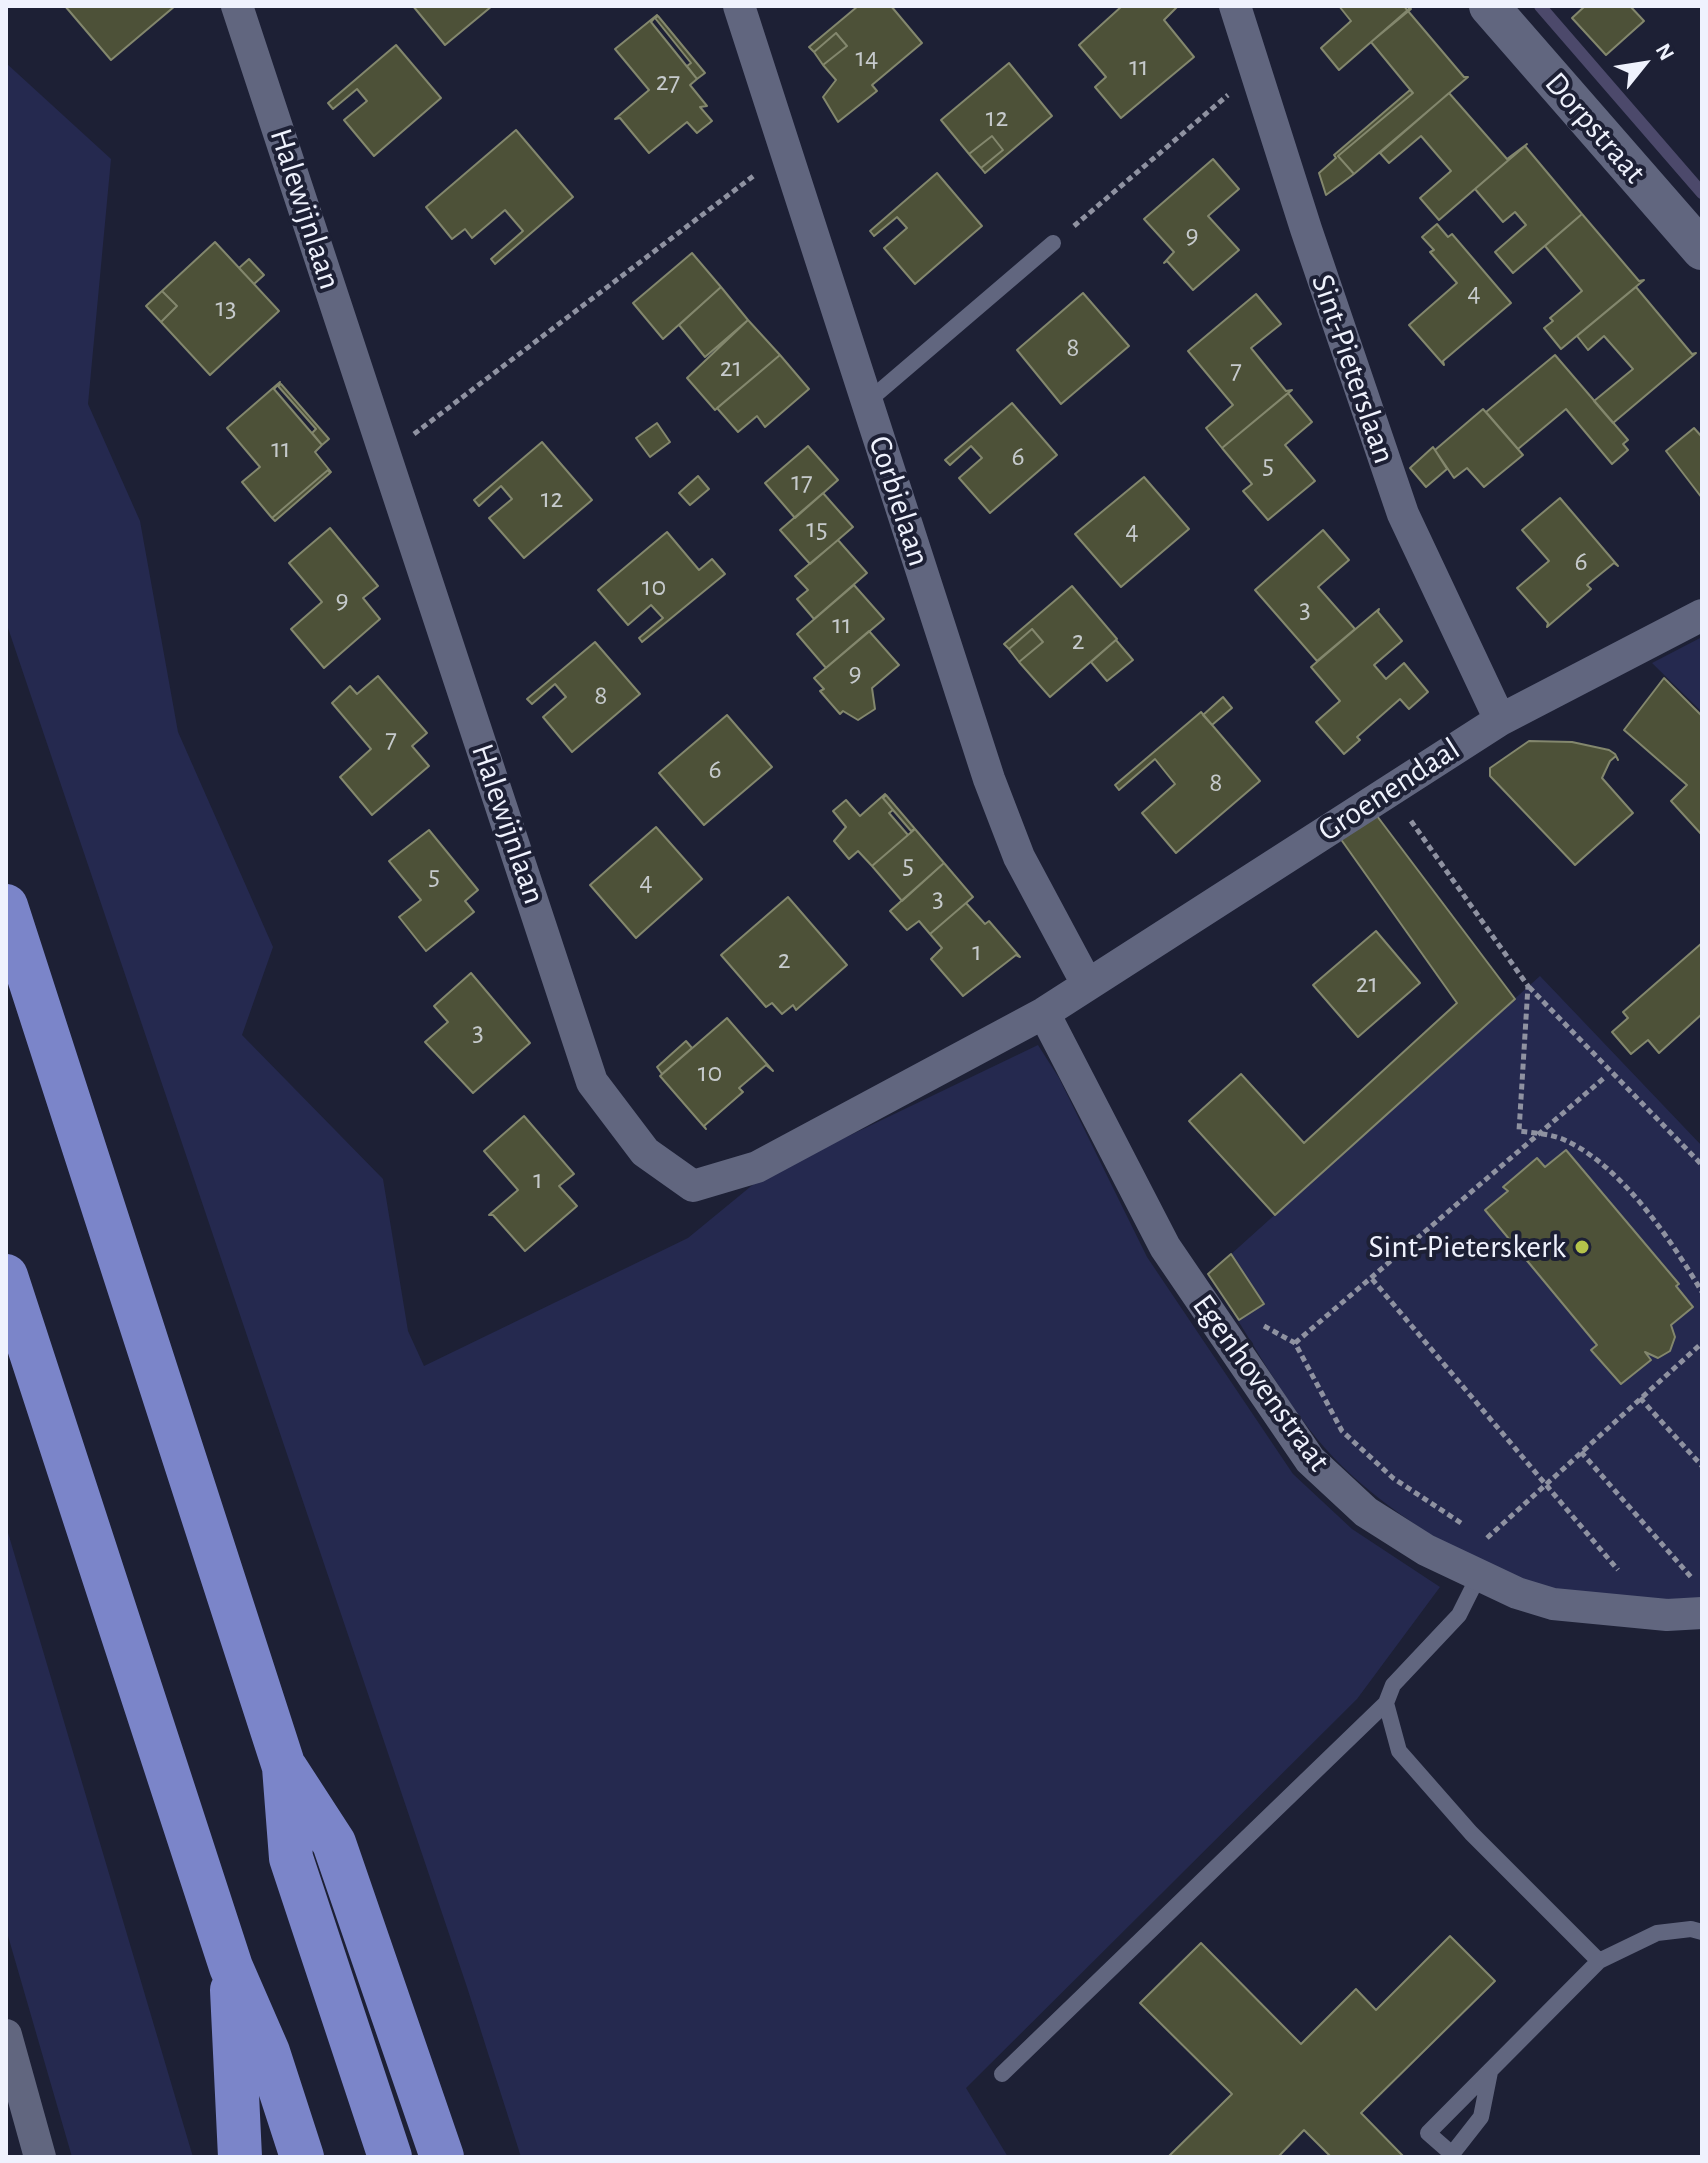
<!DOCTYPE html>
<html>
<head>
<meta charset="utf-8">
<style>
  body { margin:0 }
  #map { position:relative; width:1708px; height:2163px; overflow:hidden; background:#1d2035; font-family:"Alegreya Sans",sans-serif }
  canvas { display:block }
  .frame { position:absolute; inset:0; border:8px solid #eff2fd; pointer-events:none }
  .north { position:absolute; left:1604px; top:24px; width:80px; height:80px; -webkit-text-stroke:6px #1d2035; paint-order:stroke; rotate:60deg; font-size:22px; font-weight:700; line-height:32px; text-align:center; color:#eff2fd }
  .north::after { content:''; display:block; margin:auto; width:28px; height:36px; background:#eff2fd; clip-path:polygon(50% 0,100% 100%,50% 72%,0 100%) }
</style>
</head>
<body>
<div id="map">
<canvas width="1708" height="2163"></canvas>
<div class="frame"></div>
<div class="north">N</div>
</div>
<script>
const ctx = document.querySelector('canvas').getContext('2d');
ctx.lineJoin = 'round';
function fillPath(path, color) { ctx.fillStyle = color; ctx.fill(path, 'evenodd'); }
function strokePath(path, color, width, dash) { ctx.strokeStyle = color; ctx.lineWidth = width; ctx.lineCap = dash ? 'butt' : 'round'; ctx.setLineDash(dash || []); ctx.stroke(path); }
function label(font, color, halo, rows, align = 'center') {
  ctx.font = font + ' "Alegreya Sans",sans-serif'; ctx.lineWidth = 8; ctx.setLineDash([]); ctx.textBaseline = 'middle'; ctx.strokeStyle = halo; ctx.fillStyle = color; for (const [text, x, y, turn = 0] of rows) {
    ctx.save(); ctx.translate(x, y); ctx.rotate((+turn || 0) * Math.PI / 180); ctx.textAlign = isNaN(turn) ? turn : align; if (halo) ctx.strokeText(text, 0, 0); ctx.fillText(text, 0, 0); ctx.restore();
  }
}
fillPath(new Path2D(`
  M6,63L111,159L88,404L140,521L178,732L273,947L242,1035L383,1179L408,1331L424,1366L688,1238L761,1178L1038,1045L1059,1078L1147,1257L1293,1474L1352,1529L1440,1587L1357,1699L966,2088L1008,2157H521L467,1987L6,622Z
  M1702,637V712L1652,663Z
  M1540,976L1702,1146V1598C1648,1601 1572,1598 1520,1579C1455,1556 1370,1500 1324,1447C1283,1400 1244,1328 1209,1274Z
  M6,1526L193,2157H72L6,1929Z`), '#25294f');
strokePath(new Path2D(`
  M1540,6L1702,193`), '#4c496b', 12);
const building = new Path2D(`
  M65,6H175L111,60Z
  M413,6H492L445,45Z
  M858,6H891L922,43L872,85L877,91L838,122L823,97L836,80L823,65L847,46L836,33L814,52L809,47Z
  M1122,6H1178L1164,20L1194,57L1121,118L1095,87L1106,77L1079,45Z
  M1339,6H1404L1407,10L1410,8L1339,70L1321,48L1351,21Z
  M1585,6H1630L1644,21L1606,55L1572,18Z
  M1411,9L1408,11L1464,77H1468L1354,174L1338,156L1413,93L1371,42Z
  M657,15L651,22L697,79L690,85L707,106L700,107L712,121L697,133L687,122L649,153L620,118L615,119L649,90L615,49Z
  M658,16L705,73L697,79L687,66L691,63L655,18Z
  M836,33L847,46L823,65L814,52Z
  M396,45L441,98L374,156L344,120L367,101L357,89L333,109L328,103Z
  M1009,63L1052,116L985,173L981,168L1003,150L992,136L969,154L941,120Z
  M1410,90L1413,93L1338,156L1354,174L1326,195L1319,173L1336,158L1334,155Z
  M1449,93L1507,159L1527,144L1439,220L1420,198L1451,171L1421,136L1389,163L1380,153Z
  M516,130L573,197L495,264L491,259L523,231L505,210L472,238L465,229L452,239L426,207Z
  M992,136L1003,150L981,168L969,154Z
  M1525,146L1582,214L1513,273L1495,252L1526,225L1515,212L1503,222L1475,189Z
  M1213,159L1239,189L1208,216L1239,250L1193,290L1167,261L1164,263L1174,252L1144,219Z
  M937,173L982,226L915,284L884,248L907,228L897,217L874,236L870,231Z
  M1582,214L1639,281L1644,280L1561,349L1544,328L1553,321L1550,318L1582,291L1545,246Z
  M1437,224L1448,237L1452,234L1511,303L1443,361L1444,365L1409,325L1457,283L1430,252L1434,250L1422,237Z
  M215,242L279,311L210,375L161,322L177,306L162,291Z
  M692,253L721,287L663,339L633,303Z
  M249,259L264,275L254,284L239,268Z
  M721,287L748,320L705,357L679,325Z
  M1636,287L1692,354L1696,353L1613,423L1594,401L1633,369L1604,336L1588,350L1577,336Z
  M162,291L177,306L161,322L146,306Z
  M1083,293L1129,346L1061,404L1017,350Z
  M1256,294L1281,324L1251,348L1286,391L1292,390L1222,448L1206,428L1233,405L1188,351Z
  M748,320L780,355L715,410L687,378Z
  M780,355L809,389L765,427L757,416L738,432L717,408Z
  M1555,355L1628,440L1623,444L1628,450L1612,464L1566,409L1518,449L1486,412Z
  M280,382L274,389L322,445L315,452L331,472L328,470L272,518L242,482L260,467L227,428Z
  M281,384L329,439L322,445L312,433L316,429L278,386Z
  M1288,393L1312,422L1285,445L1315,481L1268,520L1243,491L1252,484L1222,448Z
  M1012,403L1057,455L990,513L959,478L982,458L971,446L950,465L945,460Z
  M1483,409L1523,455L1484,487L1467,468L1454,478L1435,450Z
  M657,423L670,442L650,457L636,438Z
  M1694,428L1702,437V498L1666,451Z
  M542,442L592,500L524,558L489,518L512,499L501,486L479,506L474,500Z
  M808,446L838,480L795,518L765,483Z
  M1433,447L1447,469L1426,487L1410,468Z
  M328,470L330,473L275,521L272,518Z
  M698,476L709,489L690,505L679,493Z
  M1144,477L1189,529L1121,587L1075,534Z
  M823,493L853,527L810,564L780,530Z
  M1560,498L1618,566L1614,563L1587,585L1591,589L1547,627L1548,623L1517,588L1549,561L1522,530Z
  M330,528L378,586L363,598L380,619L324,668L291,629L322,602L289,563Z
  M1323,530L1349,560L1318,587L1355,629L1317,661L1255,590Z
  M667,532L699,570L712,559L725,574L642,642L639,638L663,618L651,605L628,625L598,590Z
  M838,540L867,573L814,619L797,599L808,590L795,576Z
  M854,585L884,619L826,668L797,634Z
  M1072,586L1117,639L1050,697L1019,662L1043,642L1032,629L1009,649L1004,644Z
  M1379,609L1378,612L1402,641L1374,665L1386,679L1404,663L1428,692L1409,709L1400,699L1357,737L1360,740L1344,754L1316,722L1340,701L1311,667Z
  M1032,629L1043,642L1019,662L1009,649Z
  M869,631L899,665L872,688L875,709L858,720L843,711L840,714L820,691L824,689L814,678Z
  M1116,640L1133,660L1107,681L1091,662Z
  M595,642L640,694L572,752L543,717L566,697L555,684L532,704L527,699Z
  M378,676L427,733L412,746L429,766L372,815L340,777L371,749L332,703L350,686L357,694Z
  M1664,678L1702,716V835L1671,801L1687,785L1624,730Z
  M1223,697L1232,708L1212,725L1203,715Z
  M1201,712L1260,781L1176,853L1142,813L1175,784L1155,759L1119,790L1115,785Z
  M727,715L772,767L704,825L659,773Z
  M1529,741L1572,742L1609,750L1615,754L1618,760L1616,756L1610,761L1602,778L1633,813L1575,865L1490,776V768Z
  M885,794L883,798L893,810L889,813L908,835L872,866L858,851L849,859L834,841L846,827L833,811L846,800L860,816Z
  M886,795L915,829L911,831L893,810L883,798Z
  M1374,812L1515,999L1275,1215L1189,1121L1241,1074L1304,1143L1457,1003L1340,838Z
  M656,827L702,879L636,938L590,885Z
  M915,829L944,863L902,901L872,866Z
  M429,830L478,890L465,901L474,912L426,951L399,917L421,900L389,861Z
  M944,863L973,897L930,934L919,921L907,930L890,911Z
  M788,897L847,965L796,1010L793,1005L782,1014L772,1003L766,1007L721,955Z
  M966,903L985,924L989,921L1020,957L1016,955L963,996L931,959L942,948L930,934Z
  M1376,931L1420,983L1358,1037L1313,985Z
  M1702,943V1014L1659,1053L1648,1040L1631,1054L1612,1032L1628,1018L1623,1012Z
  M471,973L530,1043L473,1093L425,1042L448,1022L434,1006Z
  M727,1018L773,1071L766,1065L739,1088L743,1092L704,1126L706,1129L660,1076Z
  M686,1041L692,1048L662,1074L657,1067Z
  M524,1116L574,1174L559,1186L577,1206L525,1251L493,1215H489L518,1190L484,1151Z
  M1566,1150L1679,1284L1676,1286L1693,1307L1671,1325L1675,1337L1670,1351L1658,1358L1645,1352L1651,1360L1621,1384L1591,1350L1597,1345L1485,1210L1508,1191L1503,1187L1537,1158L1545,1167Z
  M1231,1254L1264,1304L1239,1320L1208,1274Z
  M1450,1936L1495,1981L1361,2113L1404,2157H1331L1304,2130L1278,2157H1168L1232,2094L1140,2003L1201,1943L1301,2044L1356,1989L1376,2010Z`);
fillPath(building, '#4d5138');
strokePath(building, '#83876d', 2);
strokePath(new Path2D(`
  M1074,226L1228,95
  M414,434L756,174
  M1411,821L1528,986L1519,1131C1535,1133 1553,1134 1567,1141C1623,1168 1671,1240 1702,1292
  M1529,987L1702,1165
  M1372,1279L1618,1570
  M1264,1326L1295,1343L1342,1431L1393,1478L1461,1523
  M1295,1343L1604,1078
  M1640,1398L1702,1466
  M1581,1452L1691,1577
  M1487,1538L1702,1343`), '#8f92a1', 5, [6, 4]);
strokePath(new Path2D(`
  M867,402L1053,243
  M1478,1577L1459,1615L1393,1685L1386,1703L1399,1751L1471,1833L1599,1961
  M1490,2072L1481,2117L1452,2154L1428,2133L1599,1961L1657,1933L1691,1929L1702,1932
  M1002,2074L1386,1703`), '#61667f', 16);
strokePath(new Path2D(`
  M237,6L592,1082L645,1152L693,1186L757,1167L1044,1013L1500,720L1702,615
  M739,6L989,779L1019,857L1087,984
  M1235,6L1306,229L1403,514L1500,720
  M1044,1013L1165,1247L1310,1460L1366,1512L1426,1550L1517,1593L1553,1604L1667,1615L1702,1613
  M6,2035L40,2157`), '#61667f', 32);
strokePath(new Path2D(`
  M1489,6L1702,250`), '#61667f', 40);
strokePath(new Path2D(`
  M6,906L284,1767L291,1858L390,2157
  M6,1276L231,1967L268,2052L302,2157
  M286,1769L334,1843L442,2157
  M232,1990L240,2157`), '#7b85c9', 44);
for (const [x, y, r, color] of [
  [1582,1247,8,"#b4c24a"]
]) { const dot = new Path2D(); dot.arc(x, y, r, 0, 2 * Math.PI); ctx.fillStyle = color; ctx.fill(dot); strokePath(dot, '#1d2035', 3); }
label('28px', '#c6cacc', null, [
  ["14",867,58],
  ["11",1139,67],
  ["27",668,82],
  ["12",997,118],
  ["9",1192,235],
  ["4",1474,293],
  ["13",226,308],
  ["8",1073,348],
  ["21",731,368],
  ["7",1236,370],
  ["11",281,449],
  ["6",1018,457],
  ["5",1268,465],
  ["17",802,482],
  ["12",552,499],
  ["15",817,529],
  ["4",1132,531],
  ["6",1581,562],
  ["10",654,587],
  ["9",342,600],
  ["3",1305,609],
  ["11",842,625],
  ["2",1078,641],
  ["9",855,673],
  ["8",601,696],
  ["7",391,739],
  ["6",715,770],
  ["8",1216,783],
  ["5",908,865],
  ["5",434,876],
  ["4",646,882],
  ["3",938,898],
  ["1",977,952],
  ["2",784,960],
  ["21",1367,984],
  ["3",478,1032],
  ["10",710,1073],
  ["1",538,1180]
]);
label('32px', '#eff2fd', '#1d2035', [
  ["Dorpstraat",1595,128,49],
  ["Halewijnlaan",305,209,72],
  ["Sint-Pieterslaan",1353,369,71],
  ["Corbielaan",899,501,72],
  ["Groenendaal",1389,790,-33],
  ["Halewijnlaan",508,824,71],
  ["Egenhovenstraat",1261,1383,54]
]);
label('32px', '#eff2fd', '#1d2035', [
  ["Sint-Pieterskerk",1566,1247]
], 'right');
</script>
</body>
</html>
